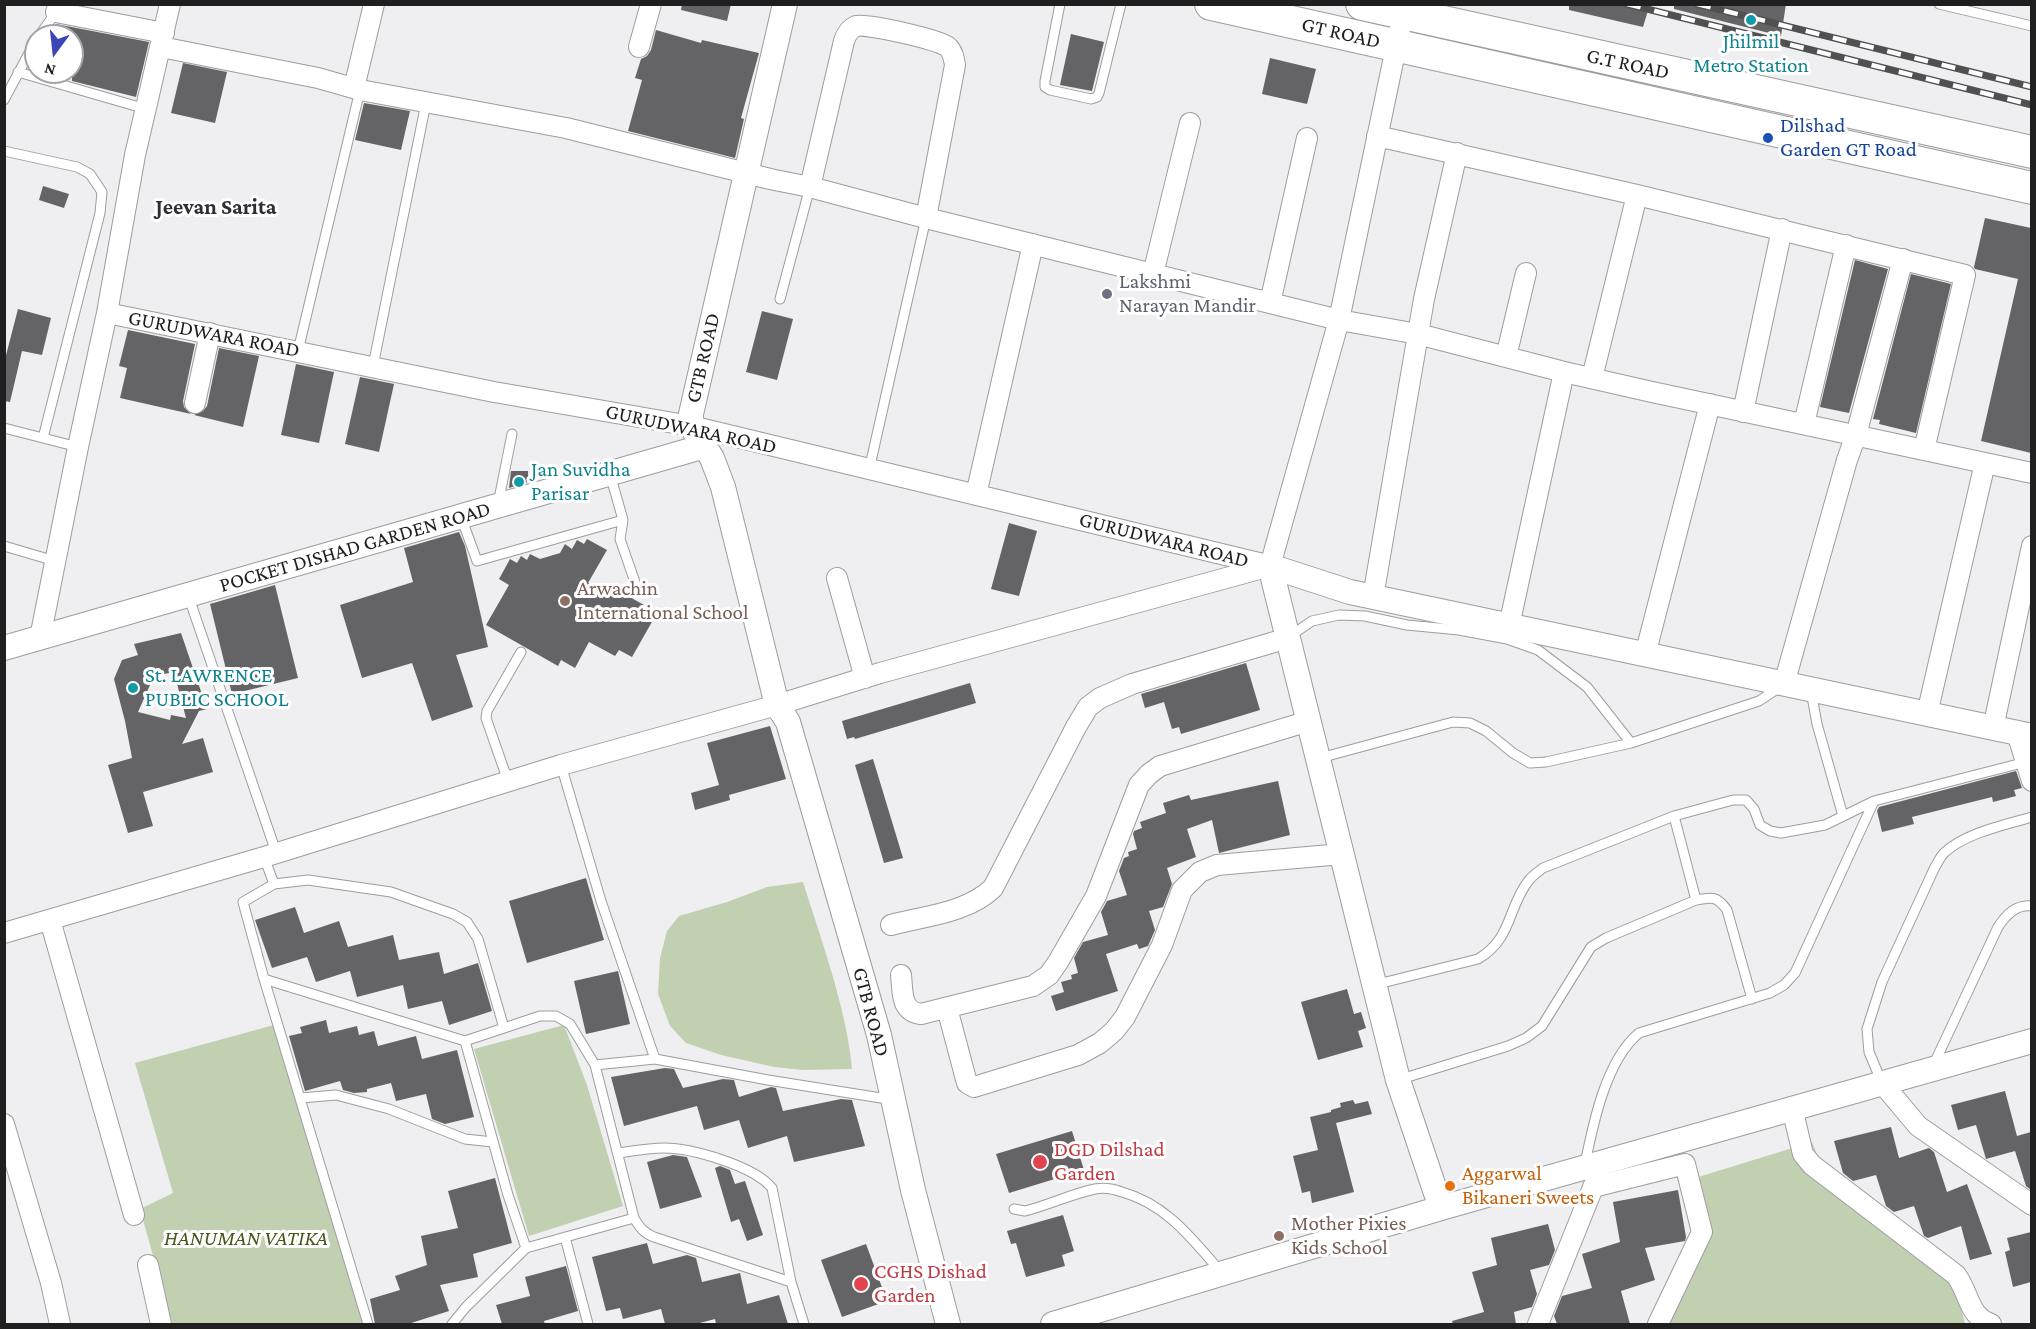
<!DOCTYPE html>
<html>
<head>
<meta charset="utf-8">
<style>
  body { margin:0 }
  #map { position:relative; width:2036px; height:1329px; overflow:hidden; background:#efeff2; font-family:"Crimson Pro",serif }
  canvas { display:block }
  .frame { position:absolute; inset:0; border:6px solid #1f1f20; pointer-events:none }
  .north { position:absolute; left:24px; top:24px; width:60px; height:60px; box-sizing:border-box; background:#fff; border:2px solid #a5a5a6; border-radius:50%; rotate:195deg; font-size:16px; font-weight:700; line-height:24px; text-align:center; color:#1f1f20 }
  .north::after { content:''; display:block; margin:auto; width:21px; height:27px; background:#3a45b8; clip-path:polygon(50% 0,100% 100%,50% 72%,0 100%) }
</style>
</head>
<body>
<div id="map">
<canvas width="2036" height="1329"></canvas>
<div class="frame"></div>
<div class="north">N</div>
</div>
<script>
const ctx = document.querySelector('canvas').getContext('2d');
ctx.lineJoin = 'round';
function fillPath(path, color) { ctx.fillStyle = color; ctx.fill(path, 'evenodd'); }
function strokePath(path, color, width, dash) { ctx.strokeStyle = color; ctx.lineWidth = width; ctx.lineCap = dash ? 'butt' : 'round'; ctx.setLineDash(dash || []); ctx.stroke(path); }
function label(font, color, halo, rows, align = 'center') {
  ctx.font = font + ' "Crimson Pro",serif'; ctx.lineWidth = 6; ctx.setLineDash([]); ctx.textBaseline = 'middle'; ctx.strokeStyle = halo; ctx.fillStyle = color; for (const [text, x, y, turn = 0] of rows) {
    ctx.save(); ctx.translate(x, y); ctx.rotate((+turn || 0) * Math.PI / 180); ctx.textAlign = isNaN(turn) ? turn : align; if (halo) ctx.strokeText(text, 0, 0); ctx.fillText(text, 0, 0); ctx.restore();
  }
}
fillPath(new Path2D(`
  M803,882C821,939 847,1010 852,1069L803,1070L774,1067L721,1055L686,1043L670,1026L658,994L660,958L667,931L679,916L727,902L767,887Z
  M274,1025L365,1324H172L140,1209L173,1193L135,1063Z
  M564,1025L587,1085L623,1206L529,1236L474,1049Z
  M1812,1142L1831,1191L1952,1272L1965,1324H1655L1702,1240L1695,1178Z`), '#c2d0b2');
fillPath(new Path2D(`
  M682,4H731L727,21L681,10Z
  M1569,4H1650L1643,27L1569,10Z
  M1674,4H1786L1781,36L1674,9Z
  M56,24L149,42L136,97L72,81V36H53Z
  M656,30L701,43L702,40L759,53L741,118L744,119L735,158L628,131L642,80L635,78L641,59L647,56L651,50Z
  M1071,34L1104,42L1092,91L1060,85Z
  M1270,58L1316,69L1307,104L1262,94Z
  M183,63L227,72L215,123L171,113Z
  M364,103L410,111L401,150L355,140Z
  M43,186L69,194L64,208L39,200Z
  M1985,218L2031,228V453L1981,441L2018,279L1975,269L1974,267Z
  M1855,260L1888,269L1849,413L1820,407Z
  M1911,274L1951,284L1916,433L1879,424L1880,420L1873,419Z
  M18,309L51,318L42,355L22,351L10,402L4,401V363Z
  M762,311L793,319L777,380L746,372Z
  M128,330L195,344L183,401L184,407L191,414L120,398L127,368L119,366Z
  M219,348L259,356L243,427L194,415L203,411L207,406Z
  M296,364L334,372L319,443L281,435Z
  M360,377L394,384L379,452L345,444Z
  M511,471H528V482L509,488Z
  M1009,523L1037,531L1019,596L991,589Z
  M459,532L465,546L488,647L456,655L473,707L432,721L412,663L362,678L340,605L413,582L404,548Z
  M587,539L607,550L588,583L615,598L619,591L644,605L640,613L653,620L632,657L619,650L615,656L589,642L575,668L561,660L558,666L486,625L509,585L499,579L510,559L517,563L521,556L527,560L530,554L540,559L560,553L565,544L572,549L577,540L584,544Z
  M275,585L298,678L232,694L210,604Z
  M181,633L207,709L199,711L182,744L203,738L213,772L143,792L153,826L128,833L108,765L132,758L125,721L114,679L122,660L138,655L134,644ZM174,672L186,718L171,715L170,720L138,712L154,676Z
  M1246,663L1260,710L1181,734L1179,727L1172,729L1164,702L1145,708L1141,694Z
  M970,683L976,703L855,739L854,737L847,739L842,721Z
  M770,726L786,779L729,795L730,800L695,810L691,793L719,785L707,743Z
  M873,759L903,858L884,863L855,765Z
  M2016,771L2022,788L2014,790L2016,796L1993,802L1992,797L1912,817L1914,824L1882,832L1877,811L1879,807Z
  M1278,781L1290,835L1219,853L1212,820L1187,829L1196,857L1167,868L1172,884L1163,907L1149,911L1155,930L1148,946L1139,949L1137,944L1106,954L1118,991L1056,1011L1051,996L1064,992L1061,982L1072,979L1071,975L1078,973L1074,958L1083,942L1108,935L1101,912L1107,901L1127,895L1119,871L1124,858L1129,856L1128,852L1137,849L1133,834L1134,831L1142,828L1140,822L1166,813L1163,803L1189,795L1191,800Z
  M586,878L604,940L527,963L509,901Z
  M295,907L304,933L339,921L348,947L393,935L399,960L439,952L444,974L478,963L492,1011L449,1025L442,1001L408,1009L403,985L357,997L350,971L316,982L307,957L272,968L255,920Z
  M618,971L630,1024L586,1034L574,981Z
  M1347,989L1354,1014L1361,1012L1366,1028L1358,1031L1363,1047L1318,1060L1301,1002Z
  M326,1020L329,1033L357,1026L359,1035L374,1031L378,1046L416,1036L422,1059L457,1050L474,1117L445,1124L432,1119L426,1094L396,1101L391,1083L367,1089V1092L354,1093L343,1090L340,1081L305,1091L289,1036L302,1033L300,1027Z
  M665,1068L674,1069L683,1088L723,1079L734,1080L739,1097L771,1087L776,1088L783,1111L841,1099L852,1100L865,1146L794,1162L787,1136L748,1148L739,1120L704,1130L697,1106L624,1126L611,1077Z
  M2005,1091L2017,1136L2031,1132V1190L2026,1186L2015,1151L1986,1159L1976,1125L1958,1130L1951,1105Z
  M1353,1100L1355,1104L1368,1101L1372,1114L1336,1123L1354,1192L1312,1203L1310,1191L1302,1193L1293,1156L1318,1150L1310,1117L1331,1112V1110L1341,1107L1340,1103Z
  M1891,1127L1899,1158L1929,1148L1934,1152L1947,1192L1967,1184L1992,1254L1970,1260L1961,1226L1928,1238L1924,1236L1914,1206L1894,1212L1886,1206L1876,1175L1853,1181L1843,1173L1834,1141Z
  M1072,1131L1084,1170L1009,1193L996,1154Z
  M673,1155L687,1157L702,1197L660,1209L647,1162Z
  M720,1166L730,1170L735,1184L745,1181L763,1235L747,1241L739,1219L731,1222L715,1168Z
  M495,1178L512,1243L473,1254L478,1277L440,1285L449,1311L408,1324H375L370,1299L400,1290L395,1276L427,1265L421,1236L458,1228L448,1191Z
  M1678,1190L1686,1237L1685,1241L1645,1248L1655,1280L1621,1291L1630,1324H1557L1554,1316L1562,1296L1592,1288L1582,1254L1620,1242L1613,1202Z
  M1063,1215L1074,1251L1062,1255L1065,1266L1026,1277L1016,1243L1011,1244L1007,1231Z
  M1548,1224L1555,1250L1549,1265L1530,1270L1537,1294L1532,1307L1514,1312L1516,1324H1453L1452,1321L1484,1312L1472,1272L1497,1265L1491,1238Z
  M2031,1232V1282L2013,1287L2005,1252L2010,1250L2007,1238Z
  M647,1243L653,1264L687,1255L696,1258L702,1282L740,1273L747,1304L779,1295L788,1324H716L715,1319L696,1324H665L661,1309L623,1319L620,1308L606,1311L592,1257Z
  M866,1244L887,1301L842,1317L821,1260Z
  M566,1266L578,1311L544,1321L545,1324H502L496,1305L530,1296L525,1277Z`), '#646467');
const service = new Path2D(`
  M1060,4L1045,81V87L1050,90L1091,99L1097,97L1099,93L1121,4
  M1939,4L2032,26
  M39,36L57,11
  M18,72L146,109
  M4,100L36,40
  M4,151L77,167L90,174L102,192L100,213L43,438
  M780,299L810,187
  M298,351L360,90
  M373,366L426,103
  M4,428L78,447
  M869,470L926,218
  M610,474L623,520L620,539L636,585
  M498,504L512,434
  M461,517L477,561L623,520
  M4,546L55,561
  M188,595L276,852
  M1290,636L1312,621L1339,615L1365,616L1407,625L1459,630L1507,639L1538,650L1587,687L1631,743
  M1811,691L1817,724L1843,816
  M1320,758L1453,722L1470,723L1486,731L1513,753L1530,763L1546,762L1631,743L1759,701L1780,687
  M561,765L601,901L655,1059L595,1065
  M508,781L486,718L487,711L521,652
  M1674,816L1696,900
  M264,857L274,884L308,880L391,892L453,914L467,922L478,939L504,1028
  M274,884L243,902L264,979L368,1324
  M264,979L465,1041
  M1374,985L1478,959C1513,938 1507,908 1529,880C1533,875 1538,872 1543,868L1674,816L1733,800H1746L1754,809L1760,825L1770,831L1781,833L1825,825L1874,801L2026,762
  M655,1059L768,1080L881,1098L890,1096
  M1933,1066L1998,927C2006,915 2016,904 2032,906
  M1398,1080L1508,1046L1526,1038L1542,1026L1591,947L1606,938L1696,900C1712,897 1717,896 1727,910L1752,999
  M1882,1083L1869,1052L1867,1029L1882,982L1934,869C1937,864 1940,857 1944,853C1965,833 2005,825 2032,817
  M300,1098L336,1095L389,1109L465,1139L493,1142
  M618,1153C633,1151 649,1148 664,1148C692,1148 754,1166 772,1188L791,1282
  M1585,1164C1593,1124 1606,1060 1639,1033L1770,993L1784,985L1795,973L1874,801
  M1014,1209L1025,1211C1049,1205 1071,1194 1095,1189C1104,1187 1114,1189 1122,1192C1166,1204 1192,1239 1221,1272
  M634,1218L526,1248L508,1195L465,1041L540,1016H556L570,1024L595,1065L634,1218C640,1228 644,1233 654,1237L791,1282L804,1324
  M565,1237L588,1324
  M452,1324L466,1307L526,1248`);
const minor = new Path2D(`
  M56,12L164,33
  M161,47L318,78L360,90L566,128L770,179L810,187L926,218L1339,320L1418,334L1564,372L1652,392L2032,473
  M639,47L651,4
  M354,88L374,4
  M1377,136L1637,195L1965,275L1924,450
  M810,187L844,41C846,35 849,29 856,26C865,23 941,40 948,47C953,52 954,59 955,65L926,218
  M1153,274L1190,123
  M1270,303L1307,138
  M107,313L494,392L691,426L1267,565
  M1506,357L1526,273
  M1592,378L1637,195
  M195,403L210,333
  M1743,412L1782,229
  M1804,424L1846,245
  M976,495L1033,244
  M837,578L865,678
  M1373,597L1424,299L1457,153
  M1509,626L1564,372
  M40,638L78,447L107,313L135,155L170,4
  M1645,655L1710,404
  M1784,684L1847,460L1856,435L1903,259
  M1927,714L1985,463
  M1993,728L2032,546
  M2017,733L2032,781
  M50,920L134,1215
  M891,925C925,916 967,913 993,888L1076,727L1088,707L1100,698L1132,684L1288,638
  M4,933L264,857L561,765L777,705L880,673L1270,566L1339,320L1403,14
  M901,975C903,992 900,1011 921,1014L1033,986L1049,975L1058,962L1096,896L1139,785L1149,774L1160,766L1309,721
  M947,1008L967,1083L974,1087L1078,1055L1100,1043L1114,1031L1125,1017L1162,945L1182,890L1200,872L1217,865L1342,854
  M1882,1083L1918,1126L2032,1205
  M1792,1108L1803,1154L1812,1165L1956,1275C1970,1294 1968,1316 1991,1324
  M4,1124L51,1283L60,1324
  M1593,1187L1685,1164L1702,1232L1658,1324
  M148,1265L161,1324
  M1538,1324L1598,1175`);
const tertiary = new Path2D(`
  M785,4L691,414V426L712,458L723,487L777,705L788,722L879,1035L913,1190L948,1324
  M1270,566L1350,592L2032,736
  M4,648L705,446
  M1441,1208L2032,1041
  M1053,1324L1441,1208L1398,1080L1270,566`);
const trunk = new Path2D(`
  M1211,4L2032,188
  M1362,4L2032,152`);
strokePath(service, '#9d9da0', 11);
strokePath(minor, '#9d9da0', 22);
strokePath(tertiary, '#9d9da0', 26);
strokePath(trunk, '#9d9da0', 34);
strokePath(service, '#fff', 9);
strokePath(minor, '#fff', 20);
strokePath(tertiary, '#fff', 24);
strokePath(trunk, '#fff', 32);
const rail = new Path2D(`
  M1627,4L2032,105
  M1697,4L2032,87`);
strokePath(rail, '#505051', 7);
strokePath(rail, '#fff', 4.5, [14]);
for (const [x, y, r, color] of [
  [1751,20,6,"#0f9aa8"],
  [1768,138,6,"#1a4fb4"],
  [1107,294,6,"#6b7280"],
  [519,482,6,"#0f9aa8"],
  [565,601,6,"#8d6e63"],
  [133,688,6,"#0f9aa8"],
  [1040,1162,8,"#e0444e"],
  [1450,1186,6,"#e8710a"],
  [1279,1236,6,"#8d6e63"],
  [861,1284,8,"#e0444e"]
]) { const dot = new Path2D(); dot.arc(x, y, r, 0, 2 * Math.PI); ctx.fillStyle = color; ctx.fill(dot); strokePath(dot, '#fff', 2); }
label('21px', '#1f1f20', '#fff', [
  ["GT ROAD",1341,33,13],
  ["G.T ROAD",1628,64,12],
  ["GURUDWARA ROAD",214,334,11],
  ["GTB ROAD",703,358,-77],
  ["GURUDWARA ROAD",691,429,12],
  ["GURUDWARA ROAD",1164,540,14],
  ["POCKET DISHAD GARDEN ROAD",355,547,-16],
  ["GTB ROAD",871,1012,75]
]);
label('21px', '#0d838f', '#fff', [
  ["Jhilmil",1751,42,"center"],
  ["Metro Station",1751,66,"center"],
  ["Jan Suvidha",531,470],
  ["Parisar",531,494],
  ["St. LAWRENCE",145,676],
  ["PUBLIC SCHOOL",145,700]
], 'left');
label('21px', '#164399', '#fff', [
  ["Dilshad",1780,126],
  ["Garden GT Road",1780,150]
], 'left');
label('21px', '#5b616d', '#fff', [
  ["Lakshmi",1119,282],
  ["Narayan Mandir",1119,306]
], 'left');
label('21px', '#785e54', '#fff', [
  ["Arwachin",577,589],
  ["International School",577,613],
  ["Mother Pixies",1291,1224],
  ["Kids School",1291,1248]
], 'left');
label('21px', '#be3a42', '#fff', [
  ["DGD Dilshad",1054,1150],
  ["Garden",1054,1174],
  ["CGHS Dishad",874,1272],
  ["Garden",874,1296]
], 'left');
label('21px', '#c56008', '#fff', [
  ["Aggarwal",1462,1174],
  ["Bikaneri Sweets",1462,1198]
], 'left');
label('italic 21px', '#425a17', '#fff', [
  ["HANUMAN VATIKA",246,1239]
]);
label('bold 22px', '#2f2f32', '#fff', [
  ["Jeevan Sarita",216,207]
]);
</script>
</body>
</html>
